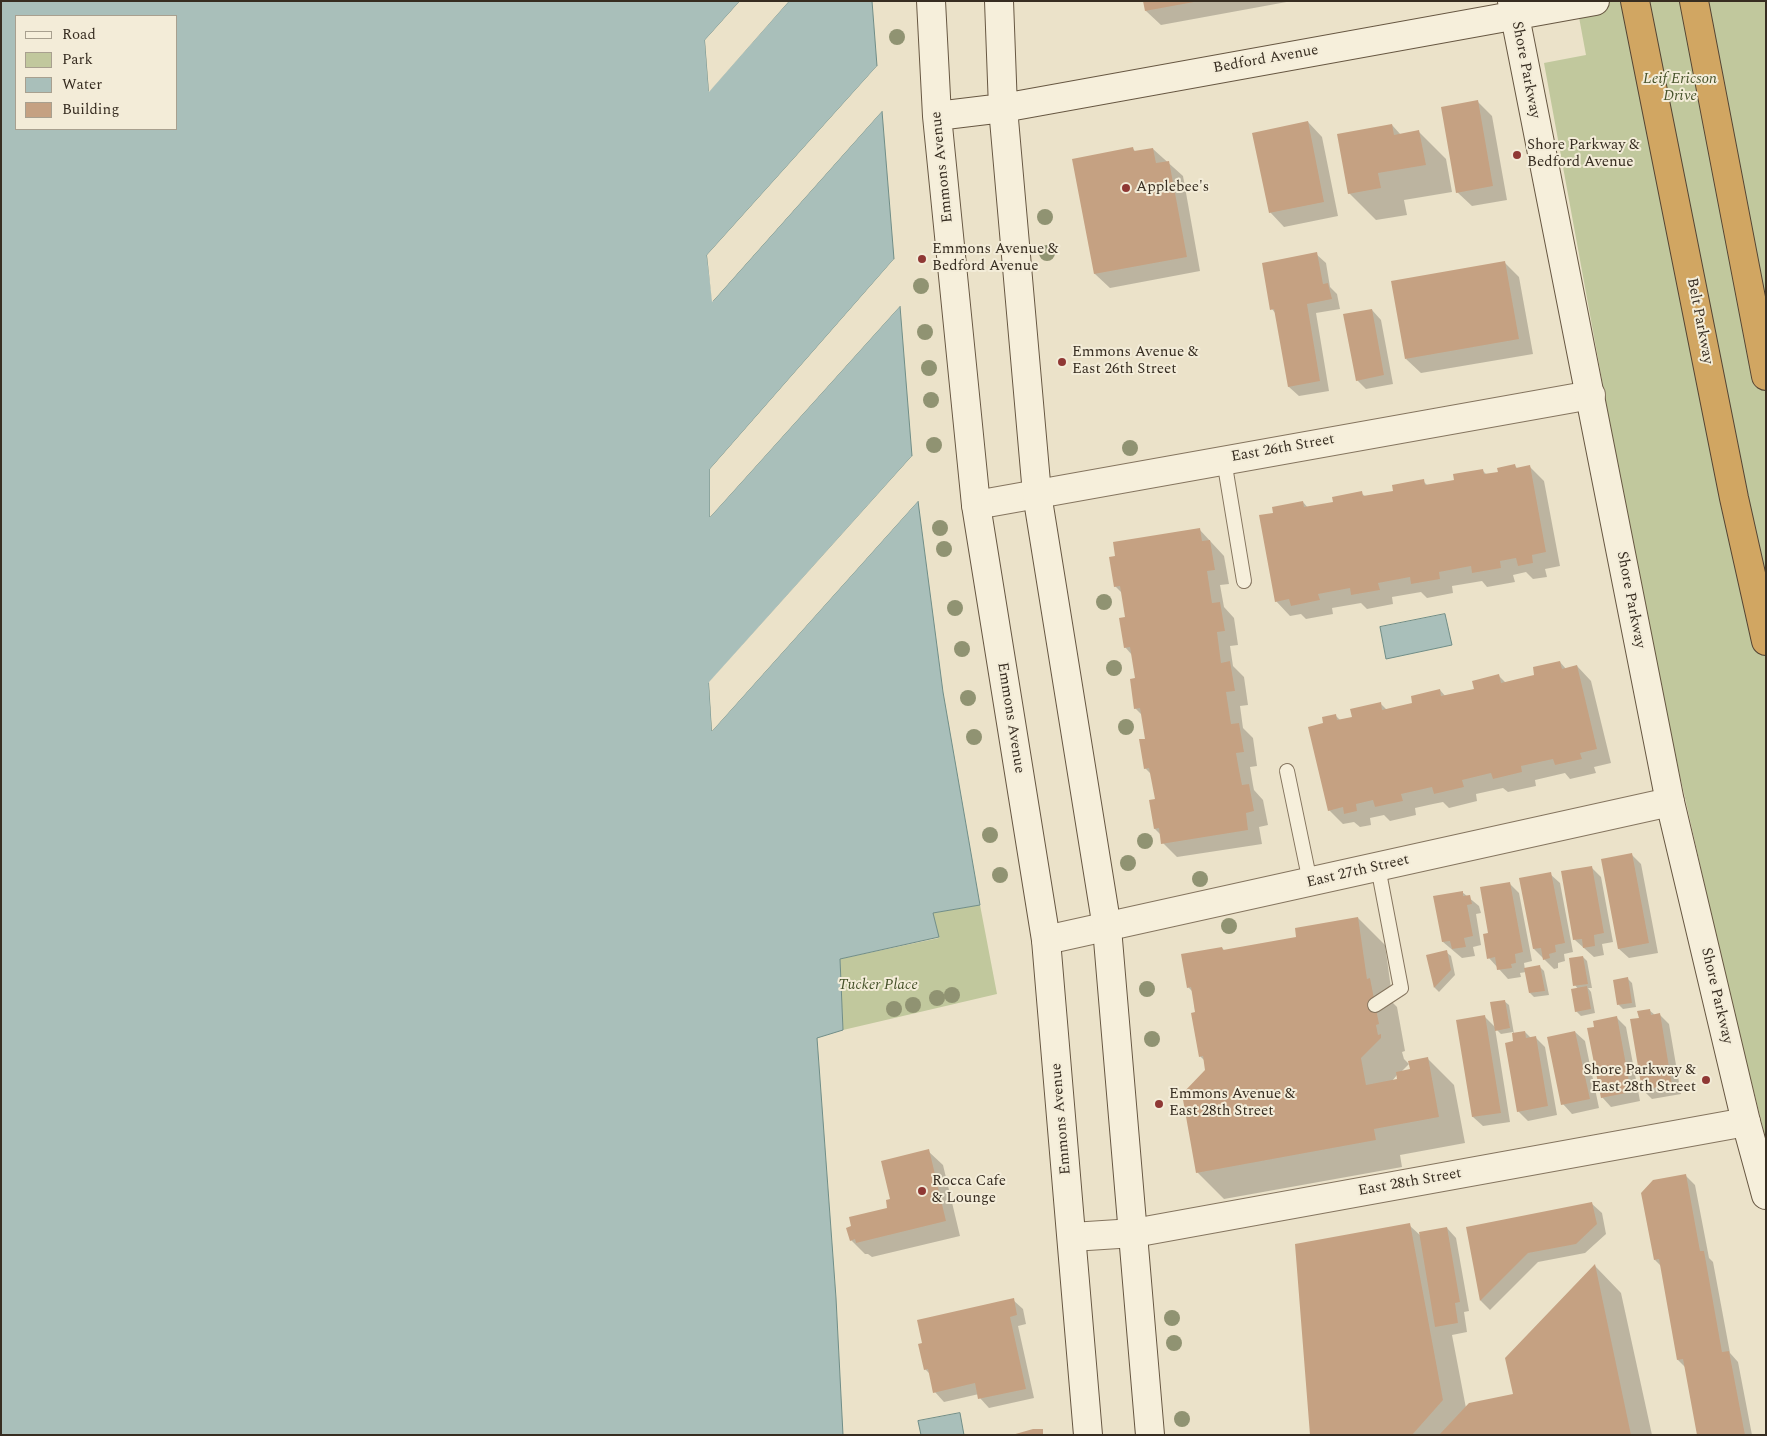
<!DOCTYPE html>
<html>
<head>
<meta charset="utf-8">
<style>
  body { margin:0 }
  #map { position:relative; width:1767px; height:1436px; overflow:hidden; background:#ebe2c9; font-family:Spectral,serif }
  canvas { display:block }
  .frame { position:absolute; inset:0; border:2px solid #372d21; pointer-events:none }
  .legend { position:absolute; left:15px; top:15px; width:162px; height:115px; box-sizing:border-box; background:#f3ecd8; border:1px solid #a8a08f; margin:0; padding:6px 9px; list-style:none; font-size:15px; color:#372d21 }
  .legend li { display:flex; align-items:center; gap:10px; height:25px }
  .legend b { width:25px; border:1px solid #a8a08f }
</style>
</head>
<body>
<div id="map">
<canvas width="1767" height="1436"></canvas>
<div class="frame"></div>
<ul class="legend">
<li><b style="height:6px;background:#f6efdb"></b>Road</li>
<li><b style="height:14px;background:#c1c89d"></b>Park</li>
<li><b style="height:14px;background:#a9bfba"></b>Water</li>
<li><b style="height:14px;background:#c5a182"></b>Building</li>
</ul>
</div>
<script>
const ctx = document.querySelector('canvas').getContext('2d');
ctx.lineJoin = 'round';
function fillPath(path, color) { ctx.fillStyle = color; ctx.fill(path, 'evenodd'); }
function strokePath(path, color, width, dash) { ctx.strokeStyle = color; ctx.lineWidth = width; ctx.lineCap = dash ? 'butt' : 'round'; ctx.setLineDash(dash || []); ctx.stroke(path); }
function label(font, color, halo, rows, align = 'center') {
  ctx.font = font + ' Spectral,serif'; ctx.lineWidth = 4; ctx.setLineDash([]); ctx.textBaseline = 'middle'; ctx.strokeStyle = halo; ctx.fillStyle = color; for (const [text, x, y, turn = 0] of rows) {
    ctx.save(); ctx.translate(x, y); ctx.rotate((+turn || 0) * Math.PI / 180); ctx.textAlign = isNaN(turn) ? turn : align; if (halo) ctx.strokeText(text, 0, 0); ctx.fillText(text, 0, 0); ctx.restore();
  }
}
fillPath(new Path2D(`
  M1576,1H1766V1140L1727,984L1650,643L1544,63L1586,55Z
  M980,905L997,994L843,1030L840,959L939,938L933,913Z`), '#c1c89d');
const water = new Path2D(`
  M1,1H740L705,40L709,91L789,1H872L877,66L707,255L713,301L882,111L894,259L710,469V517L900,306L912,456L709,683L712,731L918,501L943,692L980,905L933,913L939,937L840,959L843,1030L817,1038L836,1298L843,1435H1ZM16,16H176V129H16Z
  M1445,614L1452,645L1386,659L1380,627Z
  M960,1413L964,1435H921L918,1421Z`);
fillPath(water, '#a9bfba');
strokePath(water, '#708d87', 1);
fillPath(new Path2D(`
  M740,1H743L708,41L711,85L785,1H789L709,92L705,40Z
  M877,66V69L709,256L714,296L882,109V111L712,302L707,255Z
  M894,259V262L712,470L713,511L900,304V306L710,517V469Z
  M912,456V459L712,683L714,725L918,499V501L712,731L709,682Z`), '#ebe2c9');
fillPath(new Path2D(`
  M1145,1H1292L1161,25L1146,11Z
  M1477,101L1492,116L1507,200L1472,206L1457,192Z
  M1308,122L1322,137L1338,216L1284,227L1270,212Z
  M1392,125L1401,135L1419,132L1446,159L1452,192L1404,200L1407,215L1376,220L1349,193Z
  M1133,149L1136,152L1153,149L1183,176L1200,271L1110,288L1095,274L1074,160Z
  M1316,254L1326,263L1330,287L1337,294L1340,309L1316,313L1329,391L1299,396L1289,387L1276,314L1272,309Z
  M1505,263L1519,277L1533,354L1421,373L1406,359Z
  M1372,310L1381,320L1393,384L1366,389L1357,380Z
  M1515,466L1518,469L1530,467L1544,481L1560,566L1545,569L1547,577L1533,579L1526,572L1513,575L1515,582L1487,587L1482,581L1452,586L1453,593L1427,598L1421,592L1392,597L1393,604L1367,609L1361,603L1332,608L1333,614L1306,619L1301,614L1290,616L1276,601L1274,514L1303,502L1308,508L1334,503L1361,493L1366,497L1394,492L1423,481L1428,486L1455,481L1482,470L1487,475L1499,473Z
  M1199,529L1224,556L1229,584L1220,585L1224,607L1234,618L1238,645L1230,646L1233,666L1244,677L1248,705L1240,706L1243,728L1253,738L1257,766L1250,767L1253,785L1254,790L1263,800L1268,825L1259,827L1262,844L1177,857L1163,843L1162,836L1155,829L1150,801L1156,800L1152,775L1145,768L1146,740L1142,715L1135,708L1136,679L1132,655L1125,647L1127,618L1123,594L1115,586Z
  M1560,662L1566,669L1577,666L1591,681L1611,763L1594,767L1596,773L1570,779L1565,773L1535,780L1536,786L1508,792L1503,788L1476,794L1477,801L1449,808L1443,802L1433,804L1415,808L1416,815L1390,821L1384,815L1370,818L1371,825L1360,827L1354,822L1343,824L1329,810L1324,724L1335,715L1341,721L1353,718L1380,703L1387,710L1414,704L1440,690L1446,697L1475,690L1499,676L1506,683L1536,676Z
  M1631,854L1641,864L1658,953L1629,958L1619,949Z
  M1591,867L1601,877L1613,942L1602,944L1604,955L1594,957L1575,940Z
  M1550,874L1560,883L1573,952L1564,954L1565,961L1558,963V968L1554,969L1534,949Z
  M1509,883L1519,893L1532,961L1524,963L1525,970L1540,967L1544,971L1549,995L1534,997L1530,993L1526,972L1520,973L1521,977L1508,979L1489,958L1490,934Z
  M1462,892L1479,906L1481,913L1476,914L1481,945L1473,947L1475,956L1462,958L1443,942Z
  M1358,918L1385,945L1393,1003L1397,1007L1405,1051L1402,1052L1404,1059L1409,1064L1401,1072L1411,1070L1427,1058L1454,1085L1465,1143L1400,1155L1402,1167L1224,1199L1197,1172L1207,1070L1205,1061L1200,1056L1193,992L1188,987L1222,948L1225,951L1297,938ZM1397,1075L1398,1080L1392,1081Z
  M1446,952L1451,956L1455,975L1439,992L1435,988L1428,956Z
  M1583,957L1587,961L1592,988H1588L1591,992L1595,1013L1581,1016L1576,1011L1578,989L1575,985Z
  M1627,978L1632,983L1636,1007L1623,1009L1619,1005Z
  M1504,1001L1509,1005L1514,1034L1525,1032L1531,1038L1535,1037L1545,1047L1557,1115L1528,1121L1518,1111L1513,1032L1501,1034L1495,1028L1510,1122L1483,1126L1473,1117L1485,1017L1496,1028Z
  M1649,1010L1655,1015H1660L1669,1024L1681,1094L1652,1099L1643,1090L1640,1019Z
  M1617,1018L1626,1027L1640,1101L1611,1107L1602,1097L1596,1028Z
  M1575,1032L1585,1041L1599,1108L1572,1114L1563,1104Z
  M928,1151L943,1165L960,1236L872,1257L868,1254H865L851,1240L889,1208L892,1200Z
  M1685,1175L1695,1185L1709,1258L1713,1262L1730,1353L1738,1362L1752,1435H1699L1686,1368L1678,1360L1661,1266L1655,1260Z
  M1592,1204L1602,1213L1606,1234L1585,1253L1538,1262L1490,1310L1481,1301L1467,1228Z
  M1409,1225L1421,1236L1447,1228L1456,1238L1469,1311L1464,1312L1467,1332L1452,1335L1466,1408L1515,1395L1595,1266L1621,1293L1652,1435H1311Z
  M1013,1300L1023,1309L1026,1324L1018,1326L1034,1398L989,1408L980,1398L979,1394L944,1402L935,1392L931,1375L925,1369Z`), '#0003');
fillPath(new Path2D(`
  M1143,1H1194V2L1145,11Z
  M1478,100L1493,186L1456,193L1441,107Z
  M1308,121L1324,202L1269,213L1252,133Z
  M1392,124L1394,135L1419,130L1426,165L1378,173L1381,188L1348,194L1337,134Z
  M1133,147L1134,151L1153,148L1156,163L1169,161L1187,257L1094,274L1072,159Z
  M1317,252L1323,284L1328,283L1332,299L1307,304L1320,381L1288,387L1274,309L1270,310L1262,263Z
  M1505,261L1519,339L1405,359L1391,281Z
  M1372,309L1384,375L1356,381L1343,314Z
  M1515,464L1516,468L1530,465L1546,552L1532,555L1533,563L1518,566L1516,558L1500,561L1501,568L1472,573L1471,566L1439,572L1440,579L1411,584L1410,577L1378,583L1380,590L1351,595L1350,588L1318,594L1320,600L1291,606L1289,599L1275,602L1259,515L1273,513L1272,507L1303,501L1304,507L1333,502L1332,497L1362,491L1363,496L1393,491L1392,485L1424,479L1425,485L1454,480L1453,474L1483,469L1484,474L1498,472L1497,468Z
  M1200,528L1202,541L1210,540L1215,570L1207,571L1212,603L1220,602L1225,631L1217,632L1221,663L1230,661L1235,691L1226,692L1231,724L1239,723L1244,752L1236,753L1239,770L1242,785L1249,784L1254,811L1246,813L1248,830L1161,844L1159,828L1154,829L1149,800L1155,799L1149,768L1144,769L1139,739H1145L1140,708L1134,709L1130,679L1135,678L1130,647L1124,648L1119,618L1125,617L1120,586L1114,587L1109,557L1115,556L1113,542Z
  M1560,661L1562,669L1577,665L1597,749L1580,753L1582,759L1555,765L1553,759L1521,766L1522,772L1493,779L1491,773L1462,780L1464,787L1434,794L1432,787L1419,790L1401,794L1403,801L1375,807L1373,800L1356,804L1357,811L1344,814L1343,807L1328,811L1308,727L1323,723L1322,717L1336,714L1337,720L1352,717L1350,709L1381,702L1382,710L1399,706L1412,703L1411,696L1440,689L1441,696L1474,689L1472,681L1499,674L1501,683L1534,675L1533,667Z
  M1632,853L1649,943L1618,949L1601,859Z
  M1592,866L1604,933L1594,935L1595,946L1583,948L1582,939L1573,940L1561,871Z
  M1551,872L1565,943L1555,945L1556,952L1549,954L1550,958L1543,960L1541,948L1533,949L1519,878Z
  M1510,882L1523,952L1515,954L1516,963L1511,964L1512,968L1497,970L1495,957L1487,959L1483,934L1488,933L1480,887Z
  M1463,891V896L1470,895L1472,904L1467,905L1473,936L1464,938L1466,947L1452,949L1450,941L1442,942L1433,896Z
  M1358,917L1367,979L1370,978L1379,1024L1376,1025L1378,1035L1381,1034V1038L1361,1058L1366,1085L1397,1079L1396,1072L1410,1069L1408,1061L1428,1057L1439,1117L1374,1129L1376,1140L1196,1173L1182,1094L1205,1070L1203,1056L1199,1057L1191,1013L1195,1012L1191,987L1187,988L1181,954L1222,947L1223,950L1296,937L1295,928Z
  M1447,950L1451,970L1434,988L1426,955Z
  M1583,956L1588,984L1573,986L1569,958Z
  M1540,965L1545,991L1529,993L1524,968Z
  M1628,977L1632,1003L1617,1005L1613,980Z
  M1587,986L1591,1009L1575,1012L1571,989Z
  M1505,1000L1510,1028L1495,1031L1490,1002Z
  M1650,1009L1651,1015L1660,1013L1672,1085L1642,1090L1630,1019L1639,1018L1637,1011Z
  M1485,1015L1501,1113L1472,1117L1456,1020Z
  M1617,1016L1631,1092L1601,1098L1587,1028L1594,1027L1593,1021Z
  M1525,1031L1526,1038L1536,1036L1548,1106L1517,1112L1505,1043L1513,1041L1512,1033Z
  M1575,1031L1590,1099L1561,1105L1547,1037Z
  M929,1149L946,1221L856,1243L855,1239L850,1241L846,1228L851,1226L849,1217L887,1208L886,1200L890,1199L881,1161Z
  M1686,1174L1700,1251H1704L1722,1352L1729,1351L1745,1435H1697L1683,1359L1677,1360L1659,1259L1654,1260L1641,1193L1653,1180Z
  M1592,1202L1597,1224L1576,1244L1528,1253L1480,1301L1466,1227Z
  M1410,1223L1443,1400L1412,1435H1310L1295,1244Z
  M1447,1227L1460,1302L1455,1303L1458,1323L1435,1327L1419,1232Z
  M1595,1264L1631,1435H1439L1469,1403L1513,1394L1505,1358Z
  M1014,1298L1017,1315L1010,1317L1026,1389L978,1399L975,1383L933,1393L928,1369L924,1370L918,1344L922,1343L917,1320Z
  M1033,1429H1043V1435H1012Z`), '#c5a182');
const lane = new Path2D(`
  M1224,460L1244,581
  M1287,771L1310,882
  M1375,1005L1401,988L1378,867`);
const street = new Path2D(`
  M976,505L1591,395
  M1046,940L1670,802
  M1072,1237L1134,1233L1746,1122`);
const secondary = new Path2D(`
  M931,1L937,116L976,505L1046,940L1088,1435
  M999,1L1003,108L1037,494L1107,928L1150,1435
  M1512,1L1670,802L1746,1122L1766,1195
  M937,116L1003,108L1595,1`);
const highway = new Path2D(`
  M1635,1L1734,498L1766,641
  M1694,1L1766,376`);
strokePath(lane, '#85755f', 16);
strokePath(street, '#85755f', 30);
strokePath(secondary, '#675742', 30);
strokePath(highway, '#544433', 30);
strokePath(lane, '#f6efdb', 14);
strokePath(street, '#f6efdb', 28);
strokePath(secondary, '#f6efdb', 28);
strokePath(highway, '#d1a662', 28);
ctx.fillStyle = '#909372';
for (const [x, y] of [
  [897,37],
  [1045,217],
  [1047,253],
  [921,286],
  [925,332],
  [929,368],
  [931,400],
  [934,445],
  [1130,448],
  [940,528],
  [944,549],
  [1104,602],
  [955,608],
  [962,649],
  [1114,668],
  [968,698],
  [1126,727],
  [974,737],
  [990,835],
  [1145,841],
  [1128,863],
  [1000,875],
  [1200,879],
  [1229,926],
  [1147,989],
  [952,995],
  [937,998],
  [913,1005],
  [894,1009],
  [1152,1039],
  [1172,1318],
  [1174,1343],
  [1182,1419]
]) { ctx.beginPath(); ctx.arc(x, y, 8, 0, 2 * Math.PI); ctx.fill(); }
for (const [x, y, r, color] of [
  [1517,155,5,"#8f3834"],
  [1126,188,5,"#8f3834"],
  [922,259,5,"#8f3834"],
  [1062,362,5,"#8f3834"],
  [1706,1080,5,"#8f3834"],
  [1159,1104,5,"#8f3834"],
  [922,1191,5,"#8f3834"]
]) { const dot = new Path2D(); dot.arc(x, y, r, 0, 2 * Math.PI); ctx.fillStyle = color; ctx.fill(dot); strokePath(dot, '#f3ecd8', 2); }
label('15px', '#372d21', '#f3ecd8', [
  ["Bedford Avenue",1266,60,-10],
  ["Shore Parkway",1525,70,79],
  ["Emmons Avenue",943,167,-96],
  ["Belt Parkway",1699,321,79],
  ["East 26th Street",1283,449,-10],
  ["Shore Parkway",1630,600,79],
  ["Emmons Avenue",1010,718,81],
  ["East 27th Street",1358,872,-13],
  ["Shore Parkway",1716,996,77],
  ["Emmons Avenue",1062,1119,-95],
  ["East 28th Street",1410,1183,-10]
]);
label('italic 15px', '#46522a', '#f3ecd8', [
  ["Leif Ericson",1680,80],
  ["Drive",1680,97],
  ["Tucker Place",878,986]
]);
label('15px', '#372d21', '#f3ecd8', [
  ["Shore Parkway &",1527,146],
  ["Bedford Avenue",1527,163],
  ["Applebee's",1136,188],
  ["Emmons Avenue &",932,250],
  ["Bedford Avenue",932,267],
  ["Emmons Avenue &",1072,353],
  ["East 26th Street",1072,370],
  ["Shore Parkway &",1696,1071,"right"],
  ["East 28th Street",1696,1088,"right"],
  ["Emmons Avenue &",1169,1095],
  ["East 28th Street",1169,1112],
  ["Rocca Cafe",932,1182],
  ["& Lounge",932,1199]
], 'left');
</script>
</body>
</html>
